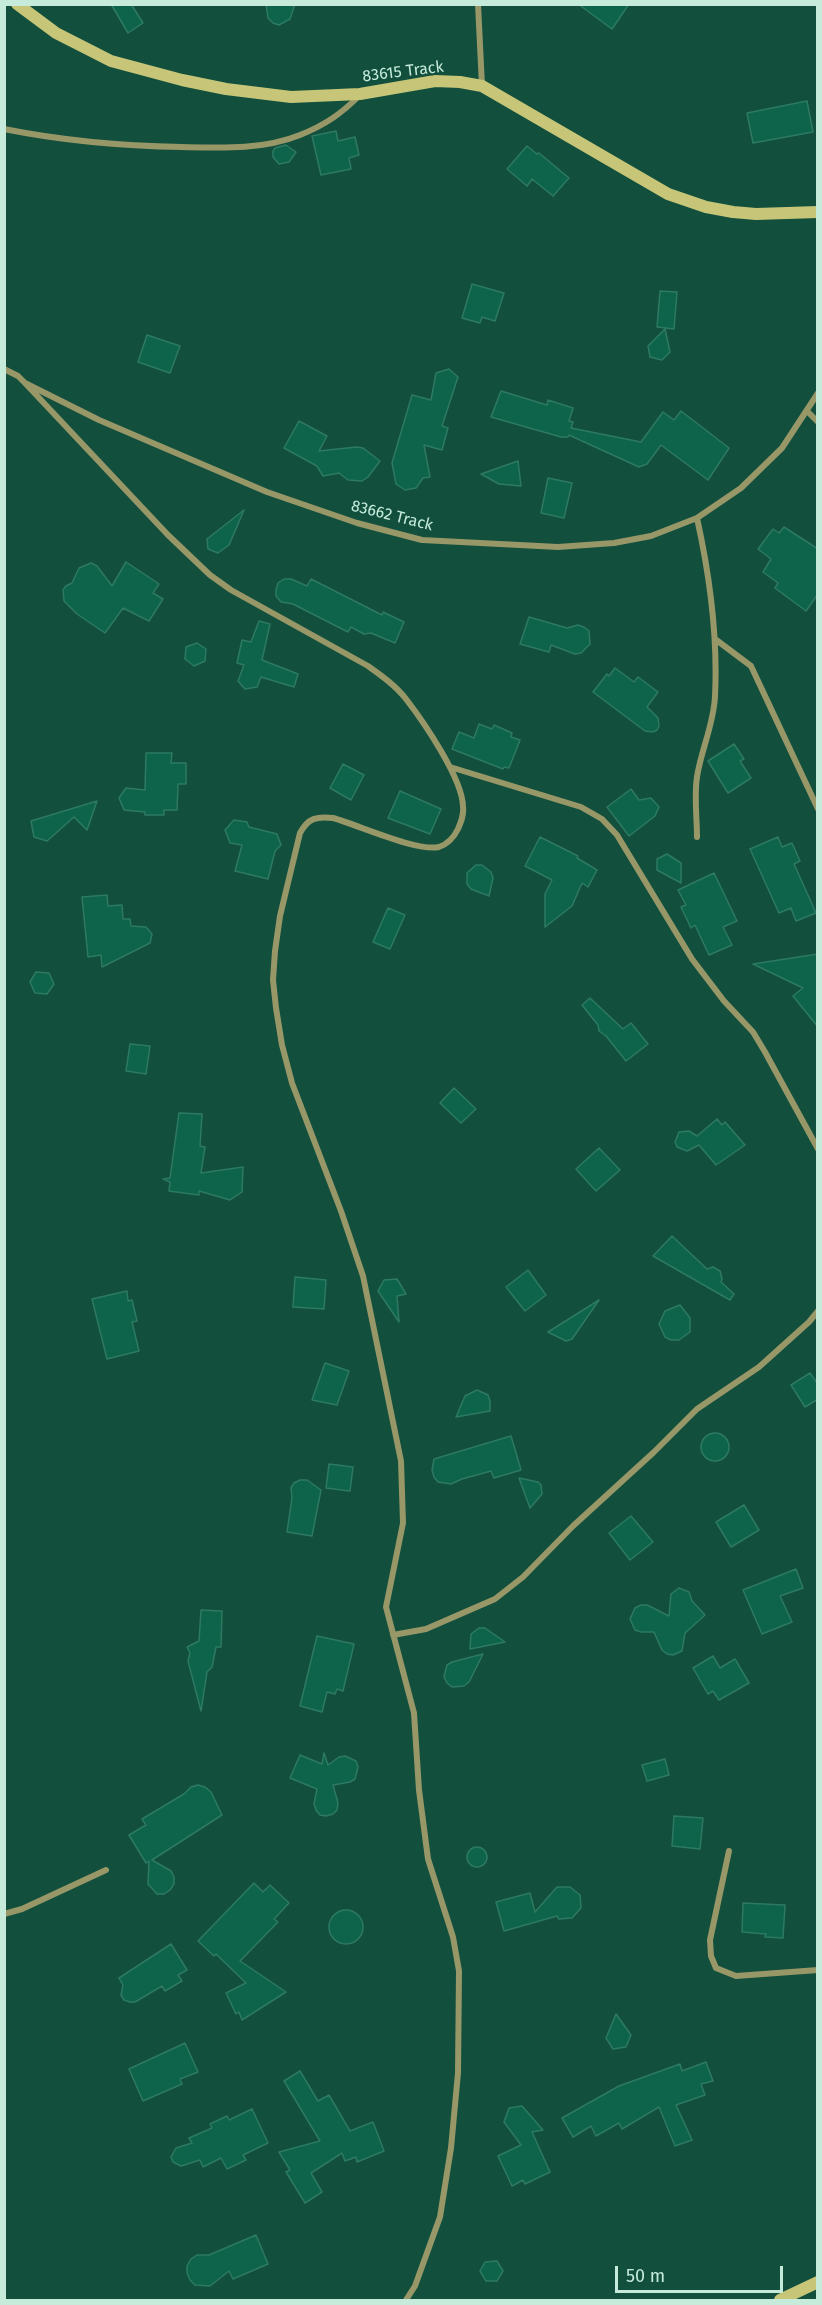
<!DOCTYPE html>
<html>
<head>
<meta charset="utf-8">
<style>
  body { margin:0 }
  #map { position:relative; width:822px; height:2305px; overflow:hidden; background:#124f3d; font-family:"Fira Sans",sans-serif }
  canvas { display:block }
  .frame { position:absolute; inset:0; border:6px solid #c6ebdb; pointer-events:none }
  .scale { position:absolute; left:615px; top:2266px; width:168px; height:27px; box-sizing:border-box; border:3px solid #c6ebdb; border-top:0; padding-left:8px; font-size:18px; line-height:21px; white-space:nowrap; color:#c6ebdb; -webkit-text-stroke:4px #124f3d; paint-order:stroke }
</style>
</head>
<body>
<div id="map">
<canvas width="822" height="2305"></canvas>
<div class="frame"></div>
<div class="scale">50 m</div>
</div>
<script>
const ctx = document.querySelector('canvas').getContext('2d');
ctx.lineJoin = 'round';
function fillPath(path, color) { ctx.fillStyle = color; ctx.fill(path, 'evenodd'); }
function strokePath(path, color, width, dash) { ctx.strokeStyle = color; ctx.lineWidth = width; ctx.lineCap = dash ? 'butt' : 'round'; ctx.setLineDash(dash || []); ctx.stroke(path); }
function label(font, color, halo, rows, align = 'center') {
  ctx.font = font + ' "Fira Sans",sans-serif'; ctx.lineWidth = 4.5; ctx.setLineDash([]); ctx.textBaseline = 'middle'; ctx.strokeStyle = halo; ctx.fillStyle = color; for (const [text, x, y, turn = 0] of rows) {
    ctx.save(); ctx.translate(x, y); ctx.rotate((+turn || 0) * Math.PI / 180); ctx.textAlign = isNaN(turn) ? turn : align; if (halo) ctx.strokeText(text, 0, 0); ctx.fillText(text, 0, 0); ctx.restore();
  }
}
const building = new Path2D(`
  M111,4H131L143,23L128,33Z
  M266,4H295L290,19L279,25L273,23L268,18Z
  M578,4H629L612,29Z
  M807,101L813,132L753,143L747,113Z
  M336,131L338,141L355,137L359,155L349,158L351,169L321,175L312,136Z
  M286,145L296,152L289,162L279,164L273,157V151L275,148Z
  M527,146L537,154L539,153L569,178L553,196L532,179L527,186L507,169Z
  M472,284L504,293L495,321L482,317L480,323L462,318Z
  M660,291L677,292L674,329L657,327Z
  M665,329L670,352L662,360L650,357L648,346Z
  M147,335L180,346L170,373L138,362Z
  M449,369L458,377L442,426L448,428L442,450L424,445L430,477L423,478L416,488L405,490L396,484L392,463L412,395L431,400L436,373Z
  M501,391L547,405L548,400L573,408L569,421L573,422L571,428L641,442L663,412L674,420L681,411L729,448L708,480L661,445L647,464L639,467L569,435L568,437H561L491,417Z
  M299,421L327,436L319,451L356,447L363,448L380,461L368,477L362,481L348,480L339,473L323,476L317,466L284,448Z
  M518,461L521,486L499,484L481,474Z
  M548,478L572,483L564,518L541,513Z
  M244,510L229,545L218,553L208,549L207,539Z
  M784,527L818,549V594L806,611L775,588L778,583L763,572L771,559L758,549L773,529L779,533Z
  M126,562L159,584L153,593L163,599L149,621L123,608L105,633L77,614L64,601L63,590L66,586L72,583L79,568L91,563L97,566L112,586Z
  M284,579H291L307,586L311,579L382,615L383,612L404,622L395,643L371,633L364,634L351,627L348,632L293,604L281,602L276,596V590L278,583Z
  M529,617L567,628L578,625L584,627L589,631L590,644L581,653L575,654L551,645L549,652L520,644Z
  M259,621L270,624L262,660L298,674L294,687L261,677L257,687L245,689L238,681L244,665L237,663L242,640L251,642Z
  M197,643L206,649L205,661L194,666L185,659L186,647Z
  M615,668L634,682L638,677L658,692L647,707L658,718L659,726L657,730L653,732L645,731L593,692L607,674L609,676Z
  M479,724L492,729L494,725L512,733L511,737L520,740L509,768L504,767L503,769L452,749L459,732L474,738Z
  M734,744L744,759L740,761L751,778L728,793L708,761Z
  M146,753H172L171,763H186V784H178L177,810H164V815H145V812L124,810L119,798L126,788L145,790Z
  M343,764L364,775L351,800L330,788Z
  M631,789L639,800L651,798L659,807L655,816L629,836L607,807Z
  M400,791L441,809L430,834L388,818Z
  M97,801L87,830L74,817L47,841L34,837L31,821Z
  M234,820L247,822L249,827L277,834L281,845L275,851L268,879L235,871L242,845L230,843L225,830Z
  M540,837L578,856L577,858L597,870L588,887L582,883L572,906L545,927V894L552,880L525,866Z
  M778,837L782,847L792,843L800,861L794,864L816,913L796,921L791,908L779,913L750,849Z
  M667,854L681,863V883L657,870V859Z
  M476,865H482L491,872L493,878L489,896L471,889L467,884V873Z
  M714,873L737,921L723,927L732,945L709,955L695,925L691,928L681,907L686,905L678,890Z
  M107,895L108,906L122,905L123,919H130L131,926L146,927L152,934L150,943L102,967L101,955L88,957L82,897Z
  M388,908L405,915L390,949L373,942Z
  M818,954V1027L793,996L803,988L753,964Z
  M36,972L49,973L54,984L47,994L35,993L30,982Z
  M590,998L623,1029L631,1023L648,1044L626,1061L606,1036L599,1031L598,1025L582,1005Z
  M130,1044L150,1046L146,1074L126,1071Z
  M454,1088L476,1109L461,1123L440,1103Z
  M179,1113L202,1114L200,1146L205,1147L201,1173L243,1167L242,1192L230,1200L199,1191V1195L169,1191L170,1182L163,1179L170,1178Z
  M717,1119L722,1125L725,1122L745,1145L716,1165L699,1145L687,1151L677,1147L675,1142L679,1132L689,1131L697,1136Z
  M599,1148L620,1170L596,1191L576,1169Z
  M672,1236L707,1269L713,1267L720,1271L722,1279L721,1282L734,1294L730,1300L653,1256Z
  M528,1270L546,1295L525,1311L506,1287Z
  M295,1277L326,1280L324,1309L293,1307Z
  M397,1279L406,1294L397,1296L399,1322L378,1291L384,1280Z
  M127,1291L128,1301L132,1300L137,1321L132,1322L139,1351L107,1359L92,1299Z
  M599,1300L572,1339L566,1341L548,1332Z
  M680,1305L690,1318V1332L679,1340H671L665,1337L659,1324L665,1311Z
  M325,1363L349,1371L337,1405L312,1400Z
  M810,1373L818,1384V1399L805,1407L791,1385Z
  M477,1390L488,1395L490,1401V1411L456,1417L465,1396Z
  M701 1447a14 14 0 1 1 28 0a14 14 0 1 1-28 0Z
  M511,1436L521,1470L494,1478L491,1471L462,1479L451,1484L438,1482L434,1477L432,1470L434,1459Z
  M329,1464L353,1467L350,1491L326,1488Z
  M519,1478L538,1482L541,1485L542,1494L530,1508Z
  M300,1480H307L321,1490L312,1536L287,1532L292,1498L291,1488L294,1483Z
  M744,1505L759,1530L731,1547L716,1522Z
  M631,1516L653,1542L630,1560L609,1533Z
  M796,1569L803,1588L780,1596L792,1622L762,1634L743,1590Z
  M679,1588L689,1592L692,1601L705,1615L685,1633L682,1651L673,1655L667,1654L662,1650L654,1632H641L635,1630L630,1619L635,1608L641,1605H647L669,1616L671,1594Z
  M201,1610L222,1611L221,1647H216L212,1667L207,1672L201,1711L188,1661L190,1653L187,1647L199,1641Z
  M479,1628H485L505,1642L470,1649L471,1634Z
  M317,1636L354,1644L343,1691L337,1689L335,1694L327,1692L322,1712L300,1706Z
  M483,1654L469,1682L464,1686L452,1687L447,1683L444,1677L447,1665L452,1662Z
  M713,1656L720,1668L735,1659L749,1683L719,1700L713,1691L708,1694L693,1668Z
  M324,1753L328,1765L339,1757L345,1756L356,1761L358,1767L355,1779L350,1782L333,1785L338,1803L337,1810L333,1814L326,1816L320,1815L316,1810L314,1804L317,1789L290,1778L300,1755L322,1764Z
  M665,1759L669,1775L647,1781L642,1765Z
  M198,1785L205,1787L211,1792L222,1815L152,1860L171,1871L174,1877V1884L170,1890L164,1894H157L148,1884L149,1861L146,1863L129,1835L146,1825L142,1819L184,1794L191,1787Z
  M674,1816L703,1818L700,1849L672,1846Z
  M467 1857a10 10 0 1 1 20 0a10 10 0 1 1-20 0Z
  M254,1883L263,1892L270,1885L289,1903L274,1919L278,1922L240,1961L286,1992L242,2020L239,2012L236,2014L226,1993L246,1983L216,1954L214,1956L198,1941Z
  M557,1887H570L580,1895L581,1908L572,1918L559,1919L557,1916L504,1931L496,1902L530,1893L535,1912Z
  M743,1903L785,1905L783,1938L765,1937L766,1934L742,1932Z
  M329 1927a17 17 0 1 1 34 0a17 17 0 1 1-34 0Z
  M171,1944L187,1970L178,1975L182,1981L165,1991L162,1986L135,2002H130L124,2000L121,1995L123,1985L119,1978Z
  M616,2014L631,2035L626,2047L613,2049L606,2038Z
  M185,2043L198,2072L180,2079L182,2084L143,2101L129,2069Z
  M706,2062L713,2081L701,2084L705,2095L676,2105L692,2140L675,2146L659,2107L622,2129L619,2123L596,2136L591,2126L573,2137L562,2118L619,2086L680,2064L682,2071Z
  M300,2071L318,2101L329,2095L350,2131L373,2122L384,2151L357,2162L356,2157L345,2161L342,2153L311,2173L322,2192L305,2203L286,2172L290,2170L279,2152L320,2141L284,2081Z
  M522,2106L543,2130L532,2132L550,2172L525,2184L523,2180L512,2186L498,2156L521,2145L504,2122L509,2108Z
  M252,2109L268,2143L243,2155L246,2160L227,2169L221,2158L203,2167L200,2160L181,2166L173,2162L171,2157L176,2148L192,2143L189,2138L212,2128L210,2124L227,2116L229,2120Z
  M256,2235L268,2264L233,2279L229,2271L210,2286L195,2285L190,2280L187,2273V2266L191,2259L197,2255H209Z
  M497,2261L503,2271L497,2281H486L480,2271L485,2262Z`);
fillPath(building, '#0e634b');
strokePath(building, '#2d7a61', 1.5);
strokePath(new Path2D(`
  M478,4L482,86
  M4,129C64,141 122,146 182,147C221,148 263,150 300,135C325,125 341,114 360,95
  M4,369L18,376L25,383L99,420L267,492L357,523L422,540L558,547L614,543L651,536L697,518L741,488L782,448L818,393
  M25,383L168,535L210,575L231,590L368,666C382,676 396,686 406,699C423,721 463,779 463,807C464,815 461,822 458,829C454,837 448,844 439,847C417,852 358,825 333,818C317,816 308,818 300,833L280,916L275,951L273,980L276,1008L282,1045L292,1083L341,1211L363,1276L401,1461L403,1523L386,1607L414,1713L419,1790L428,1859L453,1937L459,1971L458,2073L451,2148L440,2217L415,2286L406,2300
  M807,411L818,422
  M715,639L751,666L818,809
  M450,767L581,807L602,819L617,835L692,959L724,1001L753,1032L765,1052L818,1149
  M697,837C697,818 694,796 697,777C701,750 714,724 715,696C718,636 710,577 697,518
  M393,1635L426,1629L495,1599L523,1577L573,1526L654,1452L697,1409L759,1367L809,1322L818,1311
  M729,1851L710,1940L711,1956L716,1968L736,1976L818,1970
  M4,1914L22,1909L106,1870`), '#979768', 6);
strokePath(new Path2D(`
  M17,4L56,33L111,61L182,80L226,89L291,97L360,94L435,81L460,82L482,86L668,194L706,207L733,212L756,214L818,212
  M780,2300L818,2282`), '#c6c578', 12);
label('16px', '#c6ebdb', '#124f3d', [
  ["83615 Track",403,72,-7],
  ["83662 Track",392,516,14]
]);
</script>
</body>
</html>
